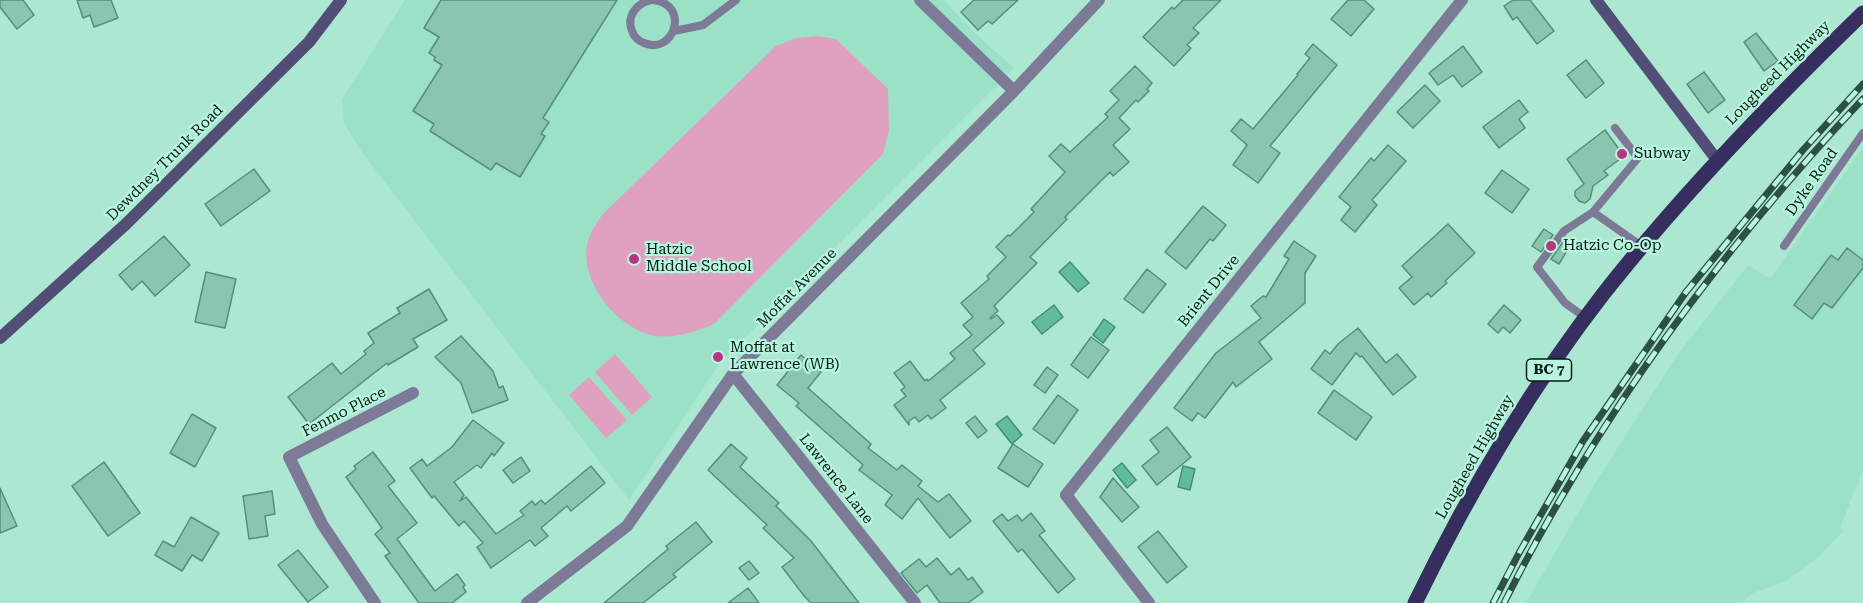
<!DOCTYPE html>
<html>
<head>
<meta charset="utf-8">
<style>
  body { margin:0 }
  canvas { display:block; background:#ace8d1 }
</style>
</head>
<body>
<canvas width="1863" height="603"></canvas>
<script>
const ctx = document.querySelector('canvas').getContext('2d');
ctx.lineJoin = 'round';
function fillPath(path, color) { ctx.fillStyle = color; ctx.fill(path, 'evenodd'); }
function strokePath(path, color, width, dash) { ctx.strokeStyle = color; ctx.lineWidth = width; ctx.lineCap = dash ? 'butt' : 'round'; ctx.setLineDash(dash || []); ctx.stroke(path); }
function label(font, color, halo, rows, align = 'center') {
  ctx.font = font + ' "Roboto Serif",serif'; ctx.lineWidth = 4.5; ctx.setLineDash([]); ctx.textBaseline = 'middle'; ctx.strokeStyle = halo; ctx.fillStyle = color; for (const [text, x, y, turn = 0] of rows) {
    ctx.save(); ctx.translate(x, y); ctx.rotate((+turn || 0) * Math.PI / 180); ctx.textAlign = isNaN(turn) ? turn : align; if (halo) ctx.strokeText(text, 0, 0); ctx.fillText(text, 0, 0); ctx.restore();
  }
}
fillPath(new Path2D(`
  M405,0H944L975,33L1014,68L719,364L629,500L364,155L344,124L342,99Z
  M1863,147V470L1840,528L1843,531L1819,557L1786,581L1753,593L1740,603H1526L1597,480L1678,354L1748,265L1770,279Z`), '#9be1c6');
fillPath(new Path2D(`
  M818,36L836,39L888,89L889,131L883,154L714,324C696,332 676,338 656,336C616,330 573,274 590,235C593,228 598,221 602,215L776,46L796,38Z
  M615,354L652,397L632,415L595,372Z
  M589,377L627,420L606,438L569,395Z`), '#dfa1bf');
const water = new Path2D(`
  M1070,262L1089,283L1078,292L1059,272Z
  M1054,305L1063,317L1042,334L1032,322Z
  M1104,319L1115,327L1103,343L1093,335Z
  M1007,416L1022,435L1012,444L996,424Z
  M1122,463L1136,480L1127,488L1113,470Z
  M1183,466L1195,469L1190,490L1178,487Z`);
fillPath(water, '#61bc9c');
strokePath(water, '#458d74', 1.5);
const building = new Path2D(`
  M0,0H23L34,15L17,29L0,7Z
  M77,0H111L118,18L94,27L90,15L83,18Z
  M441,0H617L543,118L549,122L541,134L545,136L520,177L496,163L491,170L430,131L434,124L413,111L442,65L434,60L435,57L429,53L439,37L424,28Z
  M974,0H1018L992,24L988,21L978,30L961,12Z
  M1183,0H1221L1193,28L1199,33L1187,45L1191,48L1174,66L1143,37L1172,7L1174,9Z
  M1348,0H1364L1374,9L1351,36L1331,19Z
  M1513,0H1530L1554,31L1537,44L1517,17L1513,20L1504,6Z
  M1756,33L1778,61L1764,71L1744,42Z
  M1313,44L1337,65L1270,146L1280,153L1258,183L1233,165L1247,145L1231,131L1241,119L1253,129L1298,75L1297,74L1310,58L1305,54Z
  M1463,46L1482,72L1462,87L1453,75L1438,85L1429,73Z
  M1586,60L1604,83L1586,98L1567,75Z
  M1135,66L1152,83L1147,89L1149,91L1138,102L1136,100L1119,118L1130,129L1113,145L1129,162L1113,176L1110,172L1065,217L1067,219L1030,257L1037,263L994,306L998,311L990,318L991,319L997,315L1004,323L973,350L985,364L940,400L946,408L931,419L928,415L919,422L915,417L909,421V425L894,405L906,396L901,390L905,387L894,373L910,361L925,381L927,379L928,381L955,359L950,353L972,335L963,325L973,317L961,303L989,279L987,276L1006,257L996,247L1008,235L1010,236L1034,212L1031,209L1065,172L1049,156L1061,144L1070,152L1108,117L1105,114L1119,100L1110,91Z
  M1704,72L1725,100L1708,113L1687,84Z
  M1425,85L1440,101L1413,128L1397,112Z
  M1519,100L1528,112L1519,119L1525,128L1499,148L1483,127Z
  M1605,130L1621,152L1620,159L1604,171L1608,175L1593,186L1590,199L1585,203L1579,201L1575,196V191L1584,184L1567,159Z
  M1388,145L1406,161L1372,200L1377,205L1355,232L1341,220L1351,207L1339,197L1371,158L1374,161Z
  M254,169L270,191L221,226L205,204Z
  M1502,170L1529,189L1512,213L1485,193Z
  M1203,206L1226,225L1213,241L1210,239L1186,269L1165,252Z
  M1448,224L1475,253L1445,281L1447,283L1431,297L1428,293L1414,305L1399,288L1412,277L1402,266Z
  M1544,229L1553,235L1541,252L1532,246Z
  M164,236L190,265L155,296L142,281L132,290L119,275Z
  M1294,241L1316,256L1305,273V303L1259,342L1272,359L1236,387L1233,382L1205,418L1198,413L1192,421L1174,408L1216,353L1261,318L1251,306L1263,296L1266,297L1289,259L1284,256Z
  M1563,242L1570,246L1559,264L1551,259Z
  M1847,248L1863,260V268L1832,308L1824,303L1812,319L1794,305L1831,255L1838,260Z
  M1147,269L1166,284L1143,313L1124,299Z
  M206,272L236,279L225,328L195,322Z
  M429,289L447,320L413,339L418,347L388,365L387,363L309,424L288,397L332,363L341,374L366,354L364,351L374,343L368,333L400,313L397,308Z
  M1504,305L1521,320L1510,333L1503,327L1498,333L1488,324Z
  M1358,328L1386,363L1397,354L1416,377L1393,395L1362,356L1360,357L1356,353L1332,385L1311,369L1325,350L1330,354L1338,344Z
  M461,336L493,371L499,388L503,386L508,400L472,413L461,383L435,357Z
  M1091,337L1109,350L1088,378L1071,365Z
  M801,355L821,372L808,388L871,444L868,448L897,470L902,465L922,481L918,486L938,502L949,494L971,521L950,538L918,498L902,519L885,505L892,495L859,470L863,465L796,406L799,403L777,385Z
  M1047,367L1058,375L1045,393L1034,385Z
  M1334,390L1372,417L1356,440L1318,413Z
  M1058,395L1078,410L1054,444L1033,429Z
  M192,414L216,428L195,467L170,453Z
  M975,416L987,431L978,438L966,423Z
  M473,420L504,443L494,456L492,453L481,468L477,465L454,482L464,495L460,501L466,497L496,534L524,515L520,511L532,501L535,505L541,500L545,504L591,466L605,483L571,511L567,506L541,528L548,536L535,546L530,540L491,568L477,547L483,543L464,521L459,526L434,496L432,498L410,468L422,459L427,466L452,447Z
  M1167,427L1191,457L1157,485L1142,466L1159,452L1150,440Z
  M731,444L747,458L740,467L779,503L776,506L811,541L859,603H811L805,597L782,567L794,558L763,528L767,525L708,470Z
  M1013,444L1043,464L1028,487L998,468Z
  M373,452L395,481L388,486L417,523L397,539L435,591L457,574L465,585L463,587L466,592L452,603H419L385,556L390,553L375,534L382,528L346,477L356,469L354,466Z
  M521,457L530,471L513,483L503,470Z
  M104,462L140,513L108,536L72,486Z
  M1113,478L1139,507L1122,522L1100,497Z
  M0,488L17,526L0,533Z
  M272,491L275,514L265,516L268,536L249,539L243,496Z
  M1031,513L1045,531L1039,535L1075,579L1058,593L1022,549L1018,552L993,521L1002,514L1008,521L1017,515L1022,521Z
  M191,517L219,533L202,561L192,555L182,571L155,555L163,541L174,547Z
  M696,522L712,542L673,574L676,577L643,603H604L668,549L666,546Z
  M1158,531L1187,567L1167,583L1138,547Z
  M298,550L328,587L308,602L278,565Z
  M937,558L951,575L959,568L968,580L972,577L983,592L968,603H940L927,585L917,593L901,573L919,559L926,567Z
  M749,561L759,573L749,580L739,568Z
  M748,588L759,603H728Z`);
fillPath(building, '#8ac5ae');
strokePath(building, '#558f7a', 1.5);
strokePath(new Path2D(`
  M651,0C637,3 626,16 632,31C634,37 639,41 644,43C674,56 691,4 653,0
  M674,31L703,25L736,0
  M1593,212L1638,158L1615,128
  M1784,246L1863,133
  M1586,318L1565,303L1537,267L1564,231L1593,212L1643,247`), '#7d7a98', 8);
strokePath(new Path2D(`
  M920,0L1014,91
  M733,374L915,603
  M375,603L322,524L289,457L413,393
  M527,603L627,526L733,374L1014,91L1099,0
  M1149,603L1066,495L1462,0`), '#7d7a98', 12);
strokePath(new Path2D(`
  M1596,0L1717,160
  M0,338L126,224L309,42L341,0`), '#524e77', 12);
strokePath(new Path2D(`
  M1415,603C1468,494 1530,388 1604,293C1683,193 1772,101 1863,13`), '#362e5f', 15);
const rail = new Path2D(`
  M1493,603L1519,553L1583,441L1686,292L1803,150L1863,84
  M1504,603C1595,421 1723,247 1863,99`);
strokePath(rail, '#2e5044', 7);
strokePath(rail, '#b9f5de', 4.5, [14]);
for (const [x, y, r, color] of [
  [1622,154,6,"#b73682"],
  [1551,246,6,"#b73682"],
  [634,259,6,"#b73682"],
  [718,357,6,"#b73682"]
]) { const dot = new Path2D(); dot.arc(x, y, r, 0, 2 * Math.PI); ctx.fillStyle = color; ctx.fill(dot); strokePath(dot, '#b9f5de', 2); }
for (const [x, y, w] of [
  [1549,370,45]
]) { const box = new Path2D(); box.roundRect(x - w / 2, y - 11, w, 22, 4.5); ctx.fillStyle = '#b9f5de'; ctx.fill(box); strokePath(box, '#051e16', 1.5); }
label('bold 14px', '#051e16', null, [
  ["BC 7",1549,370]
]);
label('15px', '#051e16', '#b9f5de', [
  ["Lougheed Highway",1778,73,-45],
  ["Dewdney Trunk Road",165,163,-45],
  ["Dyke Road",1812,182,-55],
  ["Moffat Avenue",797,288,-45],
  ["Brient Drive",1209,291,-51],
  ["Fenmo Place",344,412,-27],
  ["Lougheed Highway",1475,457,-60],
  ["Lawrence Lane",836,479,52]
]);
label('15px', '#051e16', '#b9f5de', [
  ["Subway",1634,154],
  ["Hatzic Co-Op",1563,246],
  ["Hatzic",646,250],
  ["Middle School",646,267],
  ["Moffat at",730,348],
  ["Lawrence (WB)",730,365]
], 'left');
</script>
</body>
</html>
